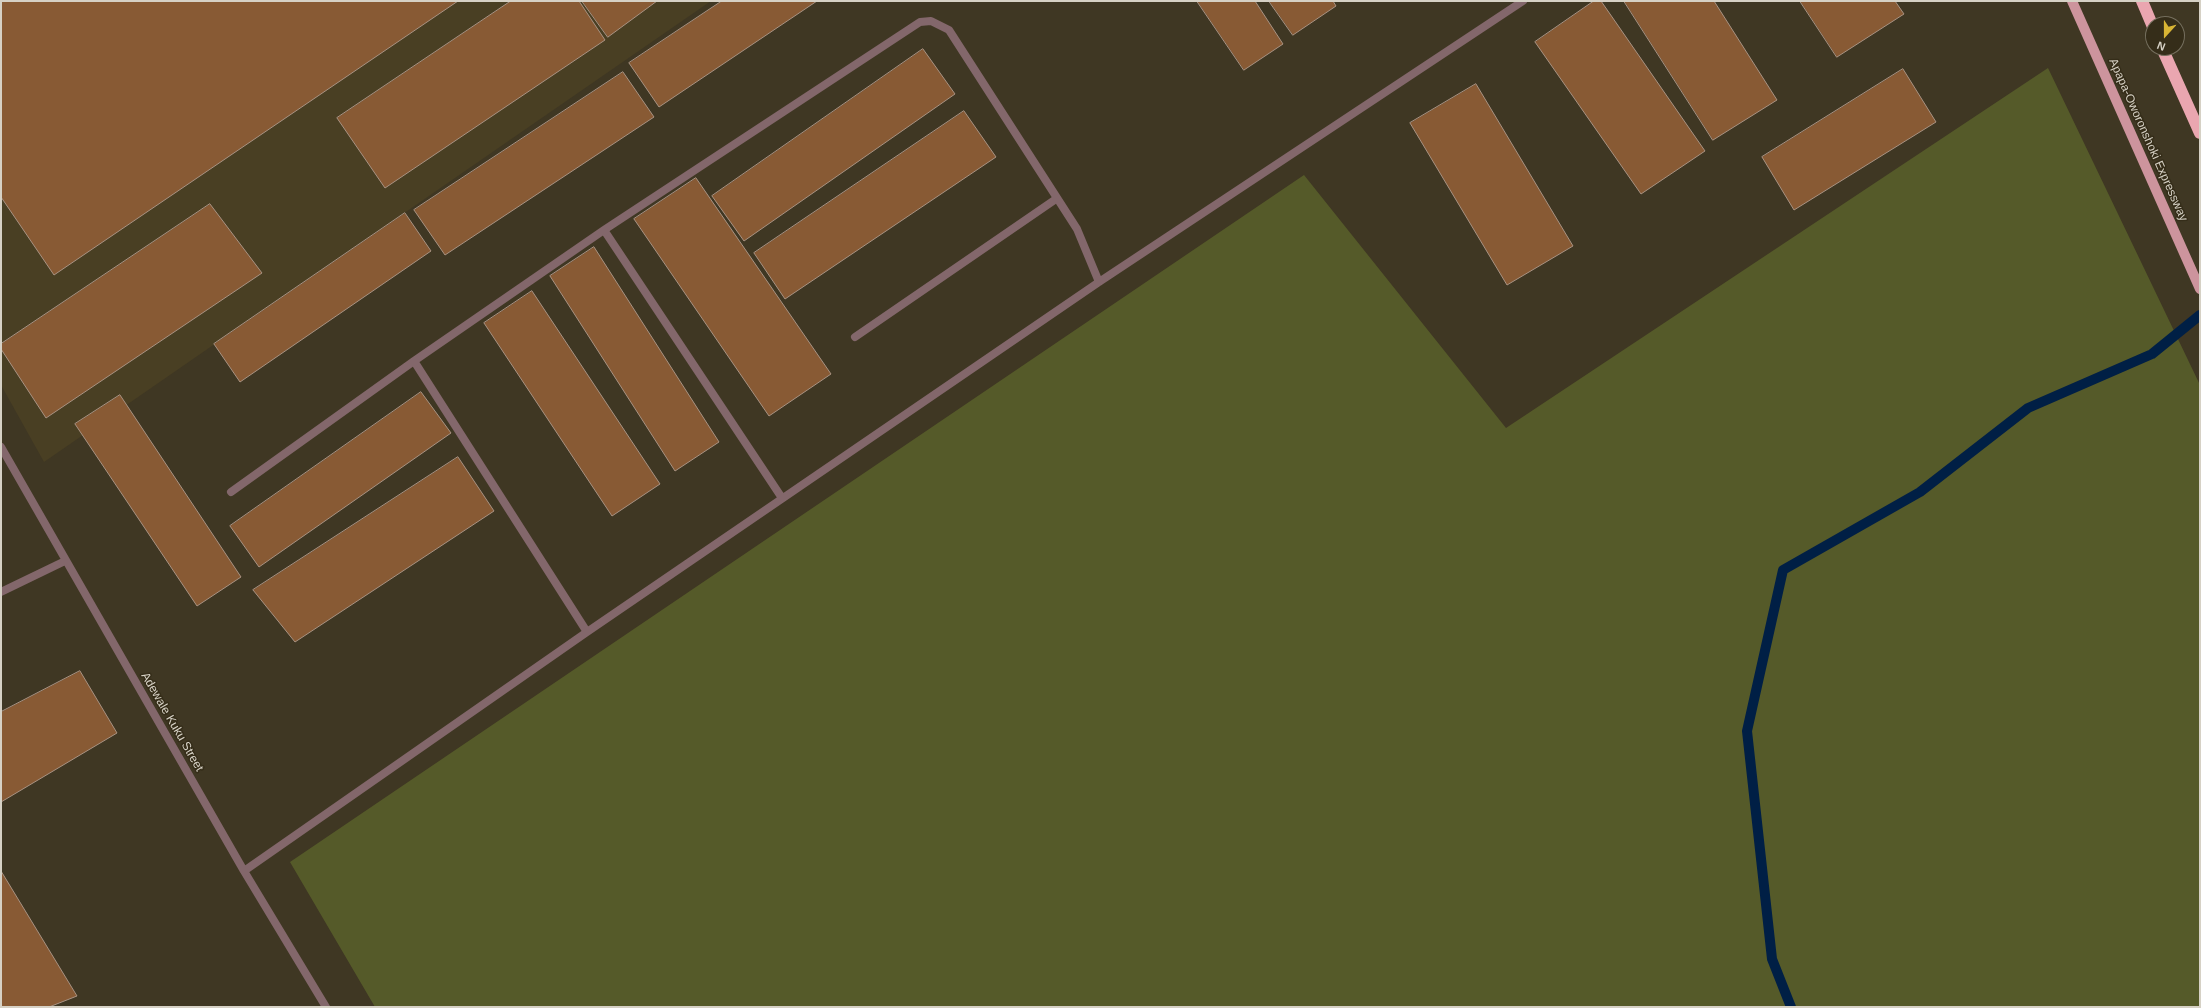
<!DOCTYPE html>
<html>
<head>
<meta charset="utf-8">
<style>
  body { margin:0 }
  #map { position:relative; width:2201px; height:1008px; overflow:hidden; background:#3f3723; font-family:Helvetica,sans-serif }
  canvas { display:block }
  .frame { position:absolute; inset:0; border:2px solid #d6d1c5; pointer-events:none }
  .north { position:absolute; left:2145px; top:16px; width:40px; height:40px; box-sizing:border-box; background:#352d19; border:1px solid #756f5e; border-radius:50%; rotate:201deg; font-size:11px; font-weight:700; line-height:16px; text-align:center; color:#d6d1c5 }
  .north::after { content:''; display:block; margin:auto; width:14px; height:18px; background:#d8b434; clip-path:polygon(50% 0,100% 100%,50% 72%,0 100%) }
</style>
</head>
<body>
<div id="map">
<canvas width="2201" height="1008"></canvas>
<div class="frame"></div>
<div class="north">N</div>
</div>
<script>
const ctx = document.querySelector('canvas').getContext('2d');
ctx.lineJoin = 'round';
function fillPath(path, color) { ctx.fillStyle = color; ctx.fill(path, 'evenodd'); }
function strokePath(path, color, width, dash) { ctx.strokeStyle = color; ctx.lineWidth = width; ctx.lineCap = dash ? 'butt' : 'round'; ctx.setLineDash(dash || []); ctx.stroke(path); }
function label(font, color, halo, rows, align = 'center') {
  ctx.font = font + ' Helvetica,sans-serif'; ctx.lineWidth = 3; ctx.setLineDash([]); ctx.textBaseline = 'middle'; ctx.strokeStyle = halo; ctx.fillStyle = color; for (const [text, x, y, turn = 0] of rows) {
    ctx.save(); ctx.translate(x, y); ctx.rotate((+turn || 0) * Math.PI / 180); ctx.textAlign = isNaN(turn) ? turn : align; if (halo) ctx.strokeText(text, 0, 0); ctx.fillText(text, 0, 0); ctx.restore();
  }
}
fillPath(new Path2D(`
  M1,1H711L44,462L1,385Z`), '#493f23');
fillPath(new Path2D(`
  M2048,68L2200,385V1007H375L290,862L1304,175L1506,428Z`), '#555a29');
strokePath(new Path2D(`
  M1791,1007L1772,959L1747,731L1783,570L1920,492L2028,408L2152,354L2200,315`), '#001f45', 10);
const building = new Path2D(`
  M1,1H458L54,275L1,197Z
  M511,1H579L605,40L385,188L337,118Z
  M582,1H657L608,37Z
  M722,1H817L659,107L629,63Z
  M1197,1H1255L1283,44L1244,70Z
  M1269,1H1333L1336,6L1293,35Z
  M1594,1H1601L1705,151L1641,194L1535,42Z
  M1624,1H1714L1777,100L1713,140Z
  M1800,1H1895L1904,14L1837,57Z
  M923,49L955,94L744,241L712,196Z
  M1903,69L1936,122L1794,210L1762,157Z
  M623,72L654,117L445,255L414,210Z
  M1476,84L1573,246L1507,285L1410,123Z
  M964,111L996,157L785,299L754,253Z
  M696,178L831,374L769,416L634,219Z
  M210,204L262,273L46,418L1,349V344Z
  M405,213L431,251L240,382L214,344Z
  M594,247L719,442L675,471L550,276Z
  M532,291L660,484L612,516L484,323Z
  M421,392L451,433L259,567L230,526Z
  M120,395L241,577L197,606L75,424Z
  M458,457L494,511L295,642L253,590Z
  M80,671L117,733L1,802V712Z
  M1,871L77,996L49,1007H1Z`);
fillPath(building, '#885a34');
strokePath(building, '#a89282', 1);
strokePath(new Path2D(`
  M855,337L1056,199`), '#83676b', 8);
strokePath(new Path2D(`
  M604,230L782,498
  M414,361L587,632
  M1,447L244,871L326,1007
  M231,492L414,361L604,230L920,22L931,21L949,30L1077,229L1099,282
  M1,592L65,561
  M244,871L587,632L1099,282L1523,1`), '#83676b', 8);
strokePath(new Path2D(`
  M2072,1L2200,289`), '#cd949d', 10);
strokePath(new Path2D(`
  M2142,1L2153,27
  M2162,48L2200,133`), '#eaa6b0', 12);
label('12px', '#d6d1c5', '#352d19', [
  ["Apapa-Oworonshoki Expressway",2148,140,66],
  ["Adewale Kuku Street",172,722,60]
]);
</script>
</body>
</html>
